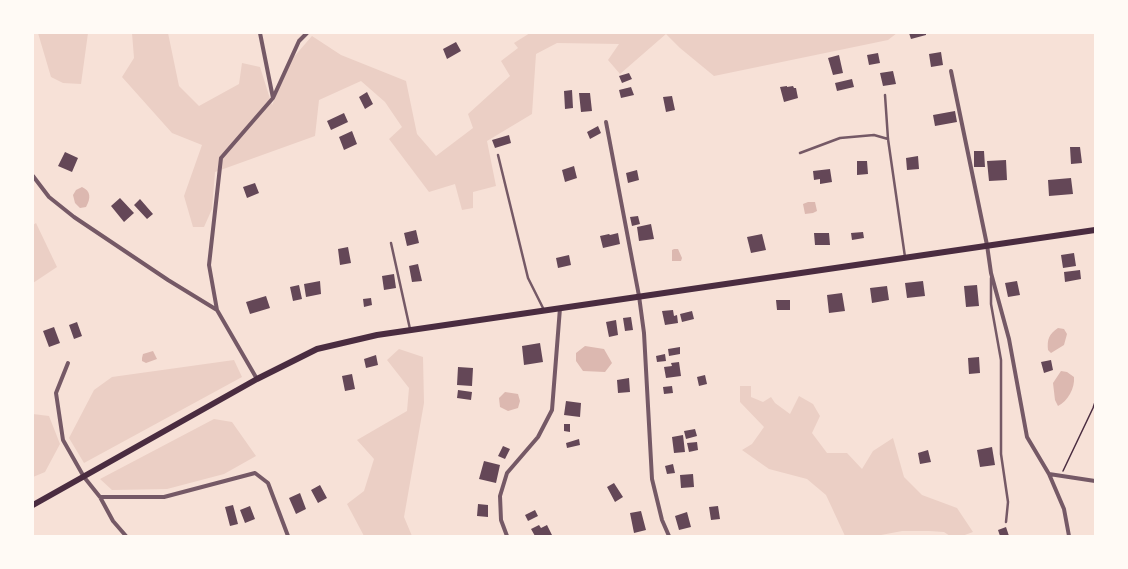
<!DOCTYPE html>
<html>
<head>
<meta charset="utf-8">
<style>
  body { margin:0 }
  #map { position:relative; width:1128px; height:569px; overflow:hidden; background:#f7e1d7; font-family:Arial,sans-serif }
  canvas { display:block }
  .frame { position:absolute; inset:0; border:34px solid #fffaf5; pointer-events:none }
</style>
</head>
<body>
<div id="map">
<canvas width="1128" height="569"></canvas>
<div class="frame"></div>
</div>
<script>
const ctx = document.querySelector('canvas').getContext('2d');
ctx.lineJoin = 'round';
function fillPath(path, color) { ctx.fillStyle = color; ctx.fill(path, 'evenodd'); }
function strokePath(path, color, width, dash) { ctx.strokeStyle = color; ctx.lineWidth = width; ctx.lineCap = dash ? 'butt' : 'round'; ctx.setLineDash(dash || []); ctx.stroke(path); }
fillPath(new Path2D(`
  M38,33H88L81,84L63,83L51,77Z
  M132,33H168L179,86L199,106L239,84L242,63L260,67L272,105L292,59L312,36L341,55L406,81L417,134L436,156L473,128L468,114L510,76L501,61L518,48L514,43L530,33H897L888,40L714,76L680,48L666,34L620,74L608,60L619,44L557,43L536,54L532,114L487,141L496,186L473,192V208L462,210L455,184L429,192L389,139L402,127L385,102L361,81L319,100L315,136L215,172L212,209L204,227H193L184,196L202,145L172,133L122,77L134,58Z
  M36,223L57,267L33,283V225Z
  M399,349L423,357L424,403L404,517L412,536H364L347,504L364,491L374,459L357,440L407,411L409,388L387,360Z
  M234,360L242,377L84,463L69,438L94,390L112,377Z
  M740,386H751V397L763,402L771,397L775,403L790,414L799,396L813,404L820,416L812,433L827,453H847L862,469L873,451L893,438L904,477L922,495L957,508L973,532L962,536H950L944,532L929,531H902L876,536H845L826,495L807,479L769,469L742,450L752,444L764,427L740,402Z
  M33,414L49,416L60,444L45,472L33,477Z
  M214,419L232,422L256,456L224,474L167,489L112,490L100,479Z`), '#ebcfc5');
fillPath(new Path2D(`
  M82,187C91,191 91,198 86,207L80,208L75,203L73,195L76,190Z
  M808,202H815L817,211L813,213L805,214L803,204Z
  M674,249H678L682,258L681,261H672V250Z
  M1058,328L1064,329L1067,334L1064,345L1051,353L1048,350C1047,339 1049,334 1058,328Z
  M585,346L604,349L612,363L605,372L583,371L576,361V353Z
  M153,351L157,359L146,363L142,361V358L143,354Z
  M1061,371L1067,372L1074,377C1075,388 1068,401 1058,406L1055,400L1053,383Z
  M505,392L518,394L520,401L518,408L508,411L500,407L499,398Z`), '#dcb8b0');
fillPath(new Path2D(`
  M909,33H926V35L911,39Z
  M456,42L461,51L447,59L443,49Z
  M941,52L943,65L931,67L929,54Z
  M878,53L880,63L869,65L867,55Z
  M839,55L843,73L833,75L828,58Z
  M893,71L896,84L883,86L880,73Z
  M629,73L632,79L622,83L619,76Z
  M852,79L854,87L837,91L835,83Z
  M787,86V87L793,86L794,88H796L798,98L784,102L780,87Z
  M631,87L634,95L621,98L619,90Z
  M572,90L573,108L565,109L564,91Z
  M367,92L373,104L365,109L359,97Z
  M579,93H590L592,111L581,112Z
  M672,96L675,110L666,112L663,97Z
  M955,111L957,122L935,126L933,115Z
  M344,113L348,122L331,130L327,121Z
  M598,126L601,133L590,139L587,132Z
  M352,131L357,144L344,150L339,137Z
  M509,135L511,143L495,148L492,140Z
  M1070,147H1080L1082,163L1071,164Z
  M974,151H984L985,167H974Z
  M65,152L78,158L72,172L58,166Z
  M918,156L919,169L907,170L906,158Z
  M1006,160L1007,180L989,181L987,161Z
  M857,161H867L868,174L857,175Z
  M574,166L577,178L565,182L562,170Z
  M830,169L832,182L820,184V179L814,180L813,171Z
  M637,170L639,180L628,183L626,173Z
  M1071,178L1073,194L1049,196L1048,180Z
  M255,183L259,193L247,198L243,187Z
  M120,198L134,213L124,222L111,206Z
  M140,199L153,214L147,219L134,205Z
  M638,216L640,224L632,226L630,217Z
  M651,224L654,239L639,241L637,227Z
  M416,230L419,243L407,246L404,233Z
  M863,232L864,238L852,240L851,233Z
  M618,233L620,244L603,248L600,236L609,234L610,235Z
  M814,233H829L830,245H815Z
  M762,234L766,250L751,253L747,237Z
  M348,247L351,263L340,265L338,249Z
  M1074,253L1076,266L1063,268L1061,255Z
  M569,255L571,265L558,268L556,258Z
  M418,264L422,281L412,282L409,266Z
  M1080,270L1081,279L1065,282L1064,272Z
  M394,274L396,288L384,290L382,276Z
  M320,281L321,294L306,297L304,284Z
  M923,281L925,296L907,298L905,283Z
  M1017,281L1020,295L1008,297L1005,283Z
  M299,285L302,299L293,301L290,287Z
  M977,285L979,306L966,307L964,286Z
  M887,286L889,300L872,303L870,288Z
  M842,293L845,311L829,313L827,295Z
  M266,296L270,308L250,314L246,302Z
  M371,298L372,305L364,307L363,299Z
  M776,300H790V310H777Z
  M673,310L674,316L677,315L678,323L665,325L662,311Z
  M692,311L694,319L682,322L680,314Z
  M631,317L633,330L625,331L623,318Z
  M616,320L618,335L609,337L606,322Z
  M77,322L82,336L74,339L69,325Z
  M54,327L60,343L49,347L43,331Z
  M540,343L543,362L524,365L522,346Z
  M680,347V354L669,356L668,349Z
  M665,354L666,361L657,362L656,356Z
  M376,355L378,365L366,368L364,359Z
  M979,357L980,373L969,374L968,358Z
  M1051,360L1053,370L1044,373L1041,362Z
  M679,362L681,376L666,378L664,367L672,366L671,363Z
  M458,367L473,368L472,386L457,385Z
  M352,374L355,389L345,391L342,376Z
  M705,375L707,384L699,386L697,377Z
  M629,378L630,392L618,393L617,380Z
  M672,386L673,393L664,394L663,387Z
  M458,390L472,392L471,400L457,398Z
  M566,401L581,403L580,417L564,415Z
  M564,424H570V432L564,431Z
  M695,429L697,436L686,439L684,431Z
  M683,435L685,452L674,453L672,437Z
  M579,439L580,445L567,448L566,443Z
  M697,442L698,450L689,452L687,443Z
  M503,446L510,449L505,459L498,456Z
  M992,447L995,465L980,467L977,450Z
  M928,450L931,462L920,464L918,453Z
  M484,461L500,465L496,483L479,479Z
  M673,464L675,473L667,474L665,466Z
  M693,474L694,487L681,488L680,475Z
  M614,483L623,497L615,502L607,487Z
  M320,485L327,498L318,503L311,490Z
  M300,493L306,509L296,514L289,498Z
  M478,504L488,505V517L477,516Z
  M233,505L238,524L230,526L225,507Z
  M250,506L255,519L245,523L240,510Z
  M718,506L720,519L711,520L709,507Z
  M535,510L538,516L528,521L525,515Z
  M641,511L646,530L634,533L630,513Z
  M687,512L691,527L679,530L675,516Z
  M539,525L541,528L547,525L552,535L535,536L531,529Z
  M1006,527L1009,536H1000L998,530Z`), '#644757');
strokePath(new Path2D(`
  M1063,471L1093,408L1095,402`), '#4a2c40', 1.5);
strokePath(new Path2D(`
  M885,95L888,139L905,257
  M800,153L840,138L874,135L888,139
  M498,155L528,278L544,310
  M391,243L410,329
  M991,278V304L1001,360V454L1008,502L1006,522`), '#755966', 2.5);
strokePath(new Path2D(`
  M260,33L273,98
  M951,71L987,245L991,273L1009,339L1027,437L1049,474L1064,509L1069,536
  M606,122L639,296L644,333L652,479L662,520L669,536
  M33,176L49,197L74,217L168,280L217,310
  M68,363L56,393L63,440L84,477L100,497L113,521L126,536
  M257,379L217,310L209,265L221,158L273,98L299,41L307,33
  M1049,474L1095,481
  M100,497H164L255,473L268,483L288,536
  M507,536L501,520L500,496L507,473L538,437L552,410L560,308`), '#755966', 4);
strokePath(new Path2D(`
  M33,505L257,379L317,349L377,335L1095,230`), '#4a2c40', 6);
</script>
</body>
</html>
